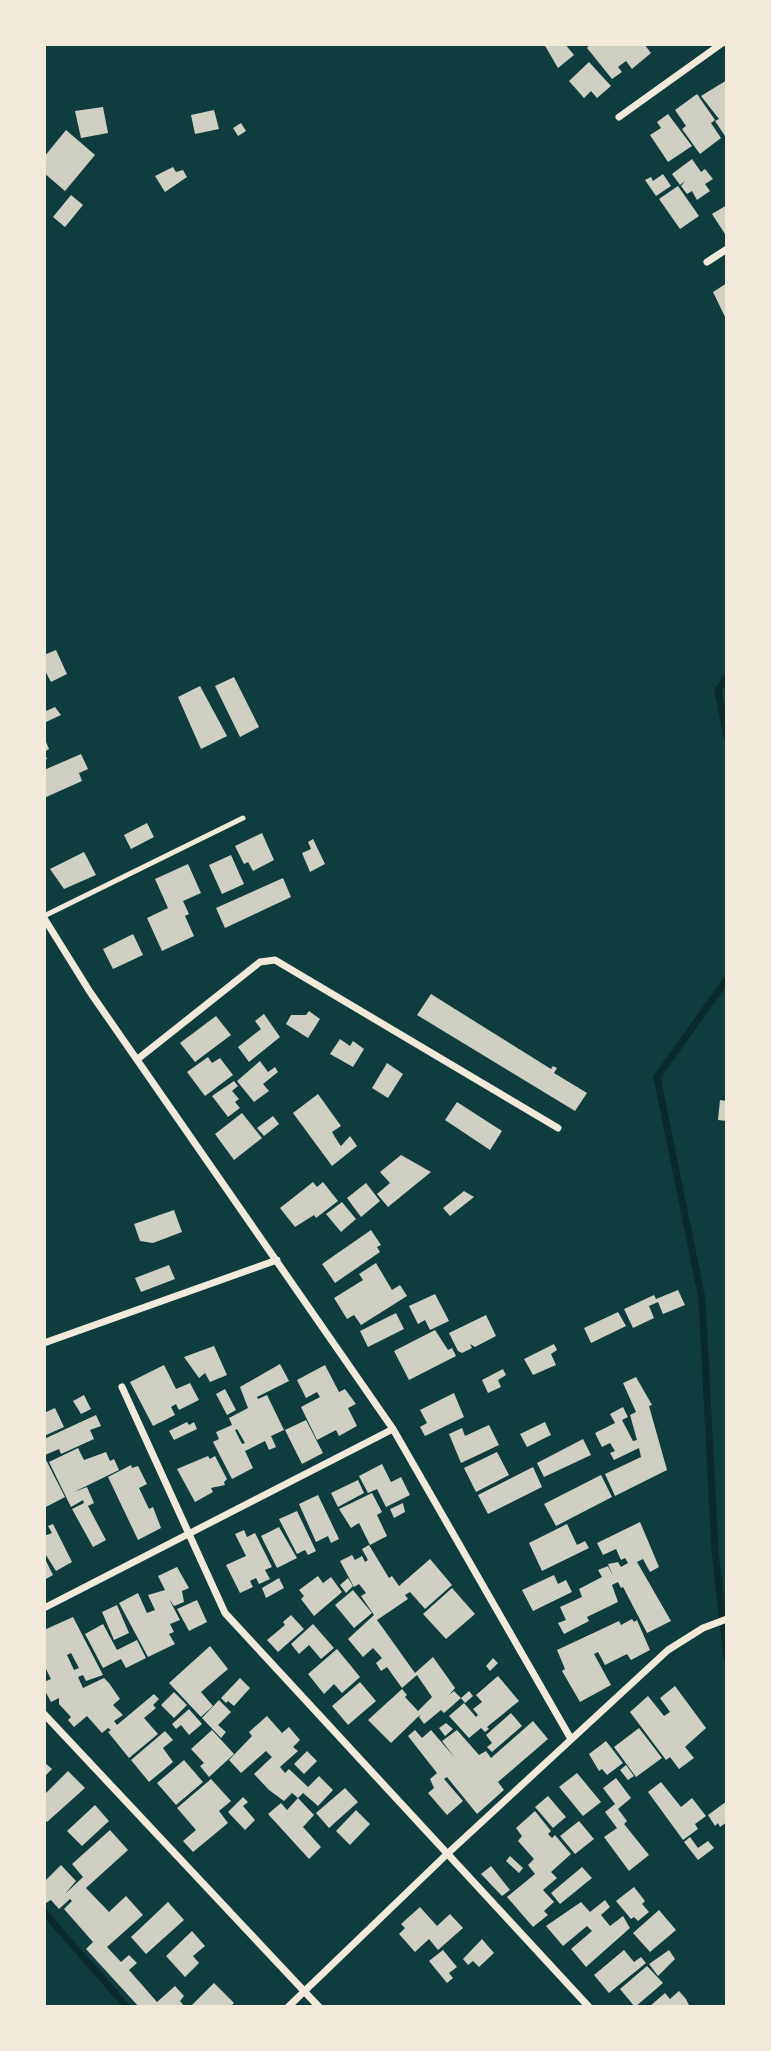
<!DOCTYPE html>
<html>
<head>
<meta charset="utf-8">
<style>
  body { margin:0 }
  #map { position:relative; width:771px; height:2051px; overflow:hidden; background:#0f3d3e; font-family:"Roboto Condensed",sans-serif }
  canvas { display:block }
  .frame { position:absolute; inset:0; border:46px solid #f1e9da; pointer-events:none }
</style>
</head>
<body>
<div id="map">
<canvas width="771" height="2051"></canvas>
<div class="frame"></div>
</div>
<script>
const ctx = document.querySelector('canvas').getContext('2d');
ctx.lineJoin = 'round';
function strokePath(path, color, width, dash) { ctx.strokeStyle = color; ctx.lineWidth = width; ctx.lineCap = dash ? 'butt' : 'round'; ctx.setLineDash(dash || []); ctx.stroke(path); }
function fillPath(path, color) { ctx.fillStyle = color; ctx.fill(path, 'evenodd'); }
strokePath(new Path2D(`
  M727,677L718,691L727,736
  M727,979L657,1077L702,1299L715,1551L727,1657
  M44,1912L127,2007`), '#0a2a2b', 7);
fillPath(new Path2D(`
  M544,44H565L574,55L558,68Z
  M590,44H644L651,53L632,69L626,61L618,67L622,72L612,79L587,48Z
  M589,62L611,86L597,98L591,91L584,98L569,81Z
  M727,80V139L715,121L719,119L701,96Z
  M697,94L715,120L711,123L721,138L700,154L682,129L686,126L675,110Z
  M103,107L108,133L81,138L75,111Z
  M214,110L219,129L195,134L191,115Z
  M668,114L692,146L668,162L650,135L661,128L657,122Z
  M241,123L246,131L238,136L233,128Z
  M66,130L95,155L65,191L44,173V157Z
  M692,159L701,172L705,169L713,179L705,184L710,191L697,200L692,191L687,194L681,186L685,181L680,185L672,174Z
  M173,167L176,172L183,170L187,177L165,192L155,176Z
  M663,174L671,186L656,196L645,180L651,177L653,181Z
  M678,186L699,216L680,229L659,199Z
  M71,195L83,205L65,227L53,217Z
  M727,205V232L725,234L712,214Z
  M727,283V321L713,292Z
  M56,650L67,674L51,682L44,669V655Z
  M234,677L259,727L240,737L215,686Z
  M200,686L227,736L201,749L178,697Z
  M55,707L61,715L46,722L44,712Z
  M46,742L49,749L44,752L47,759L44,760V743Z
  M81,754L88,769L79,773L82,781L44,798V770Z
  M147,823L154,837L131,849L124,835Z
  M262,833L274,860L253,871L248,862L244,864L235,846Z
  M313,839L325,864L310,872L302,853L311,849L308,842Z
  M84,852L96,875L64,889L50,869Z
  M231,855L244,884L222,894L209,865Z
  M188,864L201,893L183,901L189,914L185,916L194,936L162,951L147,918L168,908L155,879Z
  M283,878L291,897L225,928L216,908Z
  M133,934L143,955L113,969L103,949Z
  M431,994L551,1069L553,1066L557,1068L554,1073L587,1093L575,1111L417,1015Z
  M309,1011L320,1019L308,1038L286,1024L291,1015H306Z
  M264,1014L280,1037L249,1062L238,1047L261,1029L255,1021Z
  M216,1016L231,1035L195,1062L180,1043Z
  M340,1039L350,1046L353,1041L364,1049L353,1067L330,1054Z
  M208,1057L212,1063L220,1058L233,1075L205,1096L187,1072Z
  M260,1061L268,1072L275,1067L278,1072L263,1084L269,1091L254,1102L237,1081Z
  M387,1063L403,1074L388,1098L372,1088Z
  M234,1081L238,1086L232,1091L239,1099L235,1102L240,1108L228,1117L212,1096Z
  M318,1094L341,1126L332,1132L338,1142L341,1146L350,1136L357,1146L332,1166L293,1113Z
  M720,1100L727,1101V1121L718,1120Z
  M457,1102L502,1131L490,1150L445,1120Z
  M242,1113L262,1138L234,1160L215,1134Z
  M273,1116L279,1124L264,1136L257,1128Z
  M401,1155L431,1172L388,1207L377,1194L390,1183L380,1172Z
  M313,1182L317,1187L323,1182L338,1201L316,1218L314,1215L295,1227L280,1208Z
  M366,1183L380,1201L361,1217L347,1198Z
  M464,1191L474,1197L450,1216L443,1208Z
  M342,1202L356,1219L341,1232L326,1214Z
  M174,1210L182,1232L153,1243L140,1241L134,1224Z
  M371,1230L381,1245L377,1247L380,1252L335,1283L322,1264Z
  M376,1263L392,1290L400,1285L407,1296L361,1325L354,1315L347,1319L334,1298L363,1280L359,1274Z
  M169,1265L175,1279L141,1292L135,1278Z
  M678,1290L685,1305L663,1314L658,1302L649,1306L654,1318L633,1328L624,1309L654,1295L656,1299Z
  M435,1294L449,1321L430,1330L425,1320L418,1324L409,1306Z
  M618,1312L626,1326L591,1343L584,1328Z
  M396,1313L404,1329L368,1347L360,1331Z
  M486,1315L496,1336L475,1347L470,1344L472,1348L462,1353L458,1351L449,1333Z
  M435,1330L448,1350L452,1348L456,1356L409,1380L394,1351Z
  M554,1344L557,1350L551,1354L556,1365L533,1375L524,1359Z
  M214,1346L227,1375L210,1382L205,1373L199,1378L184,1357Z
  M280,1364L289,1381L257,1397L258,1399L267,1395L284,1430L271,1436L276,1447L269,1450L265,1441L245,1451L253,1468L232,1479L213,1442L219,1439L216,1432L232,1425L229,1418L248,1408L240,1387ZM237,1429L245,1443L242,1444L235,1430Z
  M164,1365L176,1389L190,1383L199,1400L179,1410L176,1404L171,1407L175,1415L153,1426L130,1382Z
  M325,1365L339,1392L345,1389L356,1404L348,1408L357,1426L339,1436L336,1430L317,1440L301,1407L320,1397L317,1392L306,1398L297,1380Z
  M503,1369L506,1375L498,1380L501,1387L488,1393L482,1380Z
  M636,1377L652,1405L649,1406L667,1470L615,1496L605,1474L641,1457L639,1448L614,1460L610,1453L615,1451L610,1443L602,1447L595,1433L615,1423L610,1414L623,1407L628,1417L622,1420L633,1441L637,1440L630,1415L636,1412L623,1383Z
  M225,1389L236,1410L227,1415L216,1394Z
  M454,1393L464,1417L425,1436L420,1427L427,1423L420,1410Z
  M84,1395L91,1409L81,1414L73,1401Z
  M55,1408L64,1427L44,1436V1413Z
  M96,1415L101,1426L90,1430L94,1439L61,1454L59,1449L45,1455L44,1439Z
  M306,1420L323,1453L302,1464L285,1430Z
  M187,1422L189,1425L194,1422L197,1429L174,1440L169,1431Z
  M545,1422L551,1435L527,1447L520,1434Z
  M489,1425L499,1445L461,1463L449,1434L462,1428L465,1436Z
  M583,1439L591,1455L544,1477L537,1463Z
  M78,1448L84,1460L106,1452L110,1461L114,1459L119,1470L74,1492L87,1487L94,1503L88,1506L106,1540L93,1547L72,1509L84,1503L83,1500L71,1507L49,1462Z
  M497,1452L509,1475L476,1492L464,1468Z
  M44,1456L65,1497L44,1508Z
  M208,1456L210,1459L215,1456L227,1479L224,1482L225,1485L211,1488L213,1492L195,1502L177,1469Z
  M382,1464L391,1482L401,1477L410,1495L386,1507L377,1489L368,1493L359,1476Z
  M131,1465L132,1468L138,1466L147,1484L139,1488L149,1509L153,1507L161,1528L138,1540L108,1477Z
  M533,1467L542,1487L488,1514L478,1495Z
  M601,1475L612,1497L556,1526L544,1504Z
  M358,1480L364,1493L338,1507L331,1493Z
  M372,1493L382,1512L377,1515L387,1536L370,1545L359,1523L351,1528L339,1509Z
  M318,1495L339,1539L331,1543L328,1536L316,1542L299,1504Z
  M403,1503L405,1512L394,1518L390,1509Z
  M297,1511L316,1551L308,1555L305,1550L297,1554L279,1519Z
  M640,1522L659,1567L650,1572L643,1559L637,1562L671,1621L647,1633L623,1587L621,1588L618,1582L612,1585L618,1602L587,1617L589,1621L564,1634L558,1623L566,1620L560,1607L582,1597L579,1589L602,1577L598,1570L608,1566L613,1576L608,1564L618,1562L621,1567L628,1563L625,1558L621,1560L616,1549L603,1555L597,1543Z
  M53,1524L72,1562L56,1571L44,1552V1536L52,1533L48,1526Z
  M567,1524L577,1545L585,1541L589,1548L542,1571L529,1543Z
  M279,1527L297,1558L277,1568L261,1536Z
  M244,1530L247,1537L255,1533L272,1567L265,1570L270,1579L259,1584L256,1578L250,1581L253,1587L240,1593L226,1565L246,1556L235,1534Z
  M369,1545L389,1578L392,1576L399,1586L430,1559L452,1585L425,1609L410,1592L405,1595L408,1599L377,1620L415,1673L433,1657L455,1688L449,1695L454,1691L461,1698L469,1691L473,1696L465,1703L461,1698L444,1713L441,1710L424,1724L419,1717L421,1714L391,1743L368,1720L402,1689L407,1695L405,1697L418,1711L432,1697L417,1675L402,1688L387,1667L381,1671L376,1663L382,1658L373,1648L363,1657L348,1639L374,1615L361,1596L366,1593L359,1584L354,1587L340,1561L352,1555L355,1560L362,1556L365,1562L368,1560L362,1549Z
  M44,1557L53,1575L44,1580Z
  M177,1567L189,1588L182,1591L184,1602L174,1606L169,1599L180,1620L170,1624L174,1632L169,1634L175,1644L148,1657L119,1603L138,1593L147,1613L155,1610L148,1595L165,1590L158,1576Z
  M554,1575L558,1584L566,1580L572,1592L533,1611L522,1590Z
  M318,1576L323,1583L331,1577L342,1592L314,1616L301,1599L304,1596L299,1590Z
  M279,1578L284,1588L266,1598L262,1588Z
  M348,1578L353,1586L346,1593L340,1585Z
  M452,1588L475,1614L446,1639L423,1614Z
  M353,1590L372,1613L354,1628L335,1605Z
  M197,1600L207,1622L189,1631L177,1609Z
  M117,1605L129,1633L114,1640L102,1612Z
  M291,1615L304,1629L278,1652L267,1640L285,1625L283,1622Z
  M73,1617L103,1675L86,1681L83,1675L78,1677L83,1688L104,1678L109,1683L120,1699L113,1705L123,1715L114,1721L117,1725L154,1694L159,1699L153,1705L156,1708L144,1718L158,1734L129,1758L108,1732L111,1730L108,1728L102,1733L87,1716L74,1727L68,1720L71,1717L59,1704V1698L51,1702L44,1689V1682L51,1679L44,1665V1630ZM71,1653L79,1668L74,1670L67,1655Z
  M632,1619L634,1622L637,1620L650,1650L631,1660L627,1654L605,1665L598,1652L594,1654L611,1685L580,1702L562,1671L565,1669L557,1650L619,1621L621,1625Z
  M103,1624L117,1650L137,1640L146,1658L126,1668L121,1659L103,1668L85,1634Z
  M313,1624L334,1648L321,1659L309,1645L299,1654L291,1644Z
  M210,1646L228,1669L201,1692L213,1706L201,1717L169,1683Z
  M337,1649L360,1677L342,1693L334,1684L324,1694L308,1674Z
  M493,1658L498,1663L490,1671L486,1666Z
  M498,1676L519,1701L487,1727L489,1729L485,1732L481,1728L469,1738L449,1716L464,1703L476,1717L478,1715L473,1709L482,1702L476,1695Z
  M240,1678L250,1688L234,1706L228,1701L226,1703L221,1698Z
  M360,1682L376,1701L348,1725L332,1706Z
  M675,1686L706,1728L685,1747L694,1758L679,1769L670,1757L666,1760L630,1712L648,1696L664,1716L670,1712L660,1698Z
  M174,1692L187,1705L174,1718L161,1705Z
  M219,1700L231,1712L218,1725L226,1732L221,1738L202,1718Z
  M189,1709L202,1724L189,1735L181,1725L176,1729L172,1724Z
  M511,1713L522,1726L492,1752L487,1747L492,1743L486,1735Z
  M267,1716L282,1733L289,1727L300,1740L293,1747L298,1751L280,1767L285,1773L289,1769L308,1787L319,1776L333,1790L318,1806L303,1793L298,1798L292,1793L284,1801L269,1790L254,1774L272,1757L266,1751L241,1773L229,1760L252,1736L249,1732Z
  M533,1721L548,1739L498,1782L504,1790L477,1814L447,1777L444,1779L463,1801L447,1815L428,1793L434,1788L430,1779L437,1773L408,1736L415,1730L422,1738L431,1730L455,1758L442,1741L457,1730L479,1755L486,1751L491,1758Z
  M446,1723L453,1729L445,1736L439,1728Z
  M639,1728L662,1758L636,1777L614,1747Z
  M212,1730L234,1754L209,1777L200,1766L204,1763L191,1749Z
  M165,1731L173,1740L163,1748L173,1762L149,1782L131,1760Z
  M606,1741L623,1763L607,1775L602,1769L599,1771L589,1754Z
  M307,1751L317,1761L304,1774L294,1764Z
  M184,1760L203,1782L176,1805L157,1783Z
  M44,1762L52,1769L44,1777Z
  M626,1765L634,1776L628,1780L620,1770Z
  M68,1771L85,1788L47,1822L44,1818V1795Z
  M577,1773L601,1802L583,1816L559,1787Z
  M616,1778L631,1798L618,1809L627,1821L624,1824L649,1855L629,1871L604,1837L617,1828L605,1812L615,1804L603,1788Z
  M211,1779L231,1801L219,1811L228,1823L193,1852L183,1841L196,1830L177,1808Z
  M661,1782L681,1807L692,1798L706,1816L695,1824L698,1829L683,1840L648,1792Z
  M345,1788L358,1802L329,1828L316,1813Z
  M548,1796L566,1817L553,1828L535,1807Z
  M243,1797L248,1802L243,1806L255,1820L245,1830L228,1812Z
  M298,1798L314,1815L303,1827L321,1847L309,1859L268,1814L281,1803L287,1810Z
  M727,1801V1822L720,1827L718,1823L715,1826L708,1815Z
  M95,1805L109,1821L82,1846L67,1831Z
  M356,1810L370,1824L350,1845L336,1831Z
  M535,1811L551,1831L548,1834L552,1838L555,1835L571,1854L551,1872L557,1878L543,1890L554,1902L544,1911L548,1915L533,1927L507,1897L535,1874L528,1865L534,1859L518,1841L522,1836L516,1828Z
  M579,1821L594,1839L575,1854L560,1836Z
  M110,1830L128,1850L86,1888L109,1912L126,1896L143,1915L107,1947L121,1962L129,1955L137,1963L129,1970L157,2002L175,1986L184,1996L180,2001L185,2007H139L86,1949L93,1942L64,1909L72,1901L70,1899L59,1909L51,1900L44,1904V1882L61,1865L76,1881L65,1894L83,1877L72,1864Z
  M690,1837L698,1848L708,1841L714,1848L698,1860L684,1842Z
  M510,1856L523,1868L519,1873L506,1861Z
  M491,1866L510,1890L502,1896L481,1874Z
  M582,1867L592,1878L560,1904L551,1893Z
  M634,1887L645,1901L642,1904L649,1912L638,1921L634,1917L631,1919L616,1901Z
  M605,1900L610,1907L601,1915L610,1926L623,1916L630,1928L586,1967L571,1949L592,1931L587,1926L563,1946L546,1926L581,1902L590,1912Z
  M168,1902L184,1920L146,1954L131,1937Z
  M420,1907L437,1926L450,1914L463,1928L438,1950L429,1939L415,1952L399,1934L405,1928L401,1924Z
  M659,1910L676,1930L650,1952L633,1933Z
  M192,1931L205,1946L193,1956L199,1963L185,1977L166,1956Z
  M482,1939L494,1953L479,1967L473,1961L468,1965L463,1959Z
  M443,1950L457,1967L449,1973L453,1978L447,1983L429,1961Z
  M624,1950L634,1962L641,1957L646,1963L609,1993L594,1975Z
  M669,1950L675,1959L658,1976L649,1964Z
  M647,1966L663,1983L635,2007L620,1989Z
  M214,1983L234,2003L230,2007H190Z
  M679,1991L686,1999L689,2005L686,2007L681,2005L649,2007L665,1993L670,1999Z`), '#cfcfc3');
strokePath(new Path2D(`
  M44,916L243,818`), '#f1e9da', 5);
strokePath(new Path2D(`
  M619,117L721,44
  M707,262L727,249
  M44,918L90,992L393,1429L571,1739
  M139,1058L260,962L275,960L558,1128
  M44,1343L277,1260
  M122,1387L225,1613L589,2007
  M44,1608L393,1429
  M44,1714L319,2007
  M288,2007L446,1855L668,1650L703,1628L727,1619`), '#f1e9da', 7);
</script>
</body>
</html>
